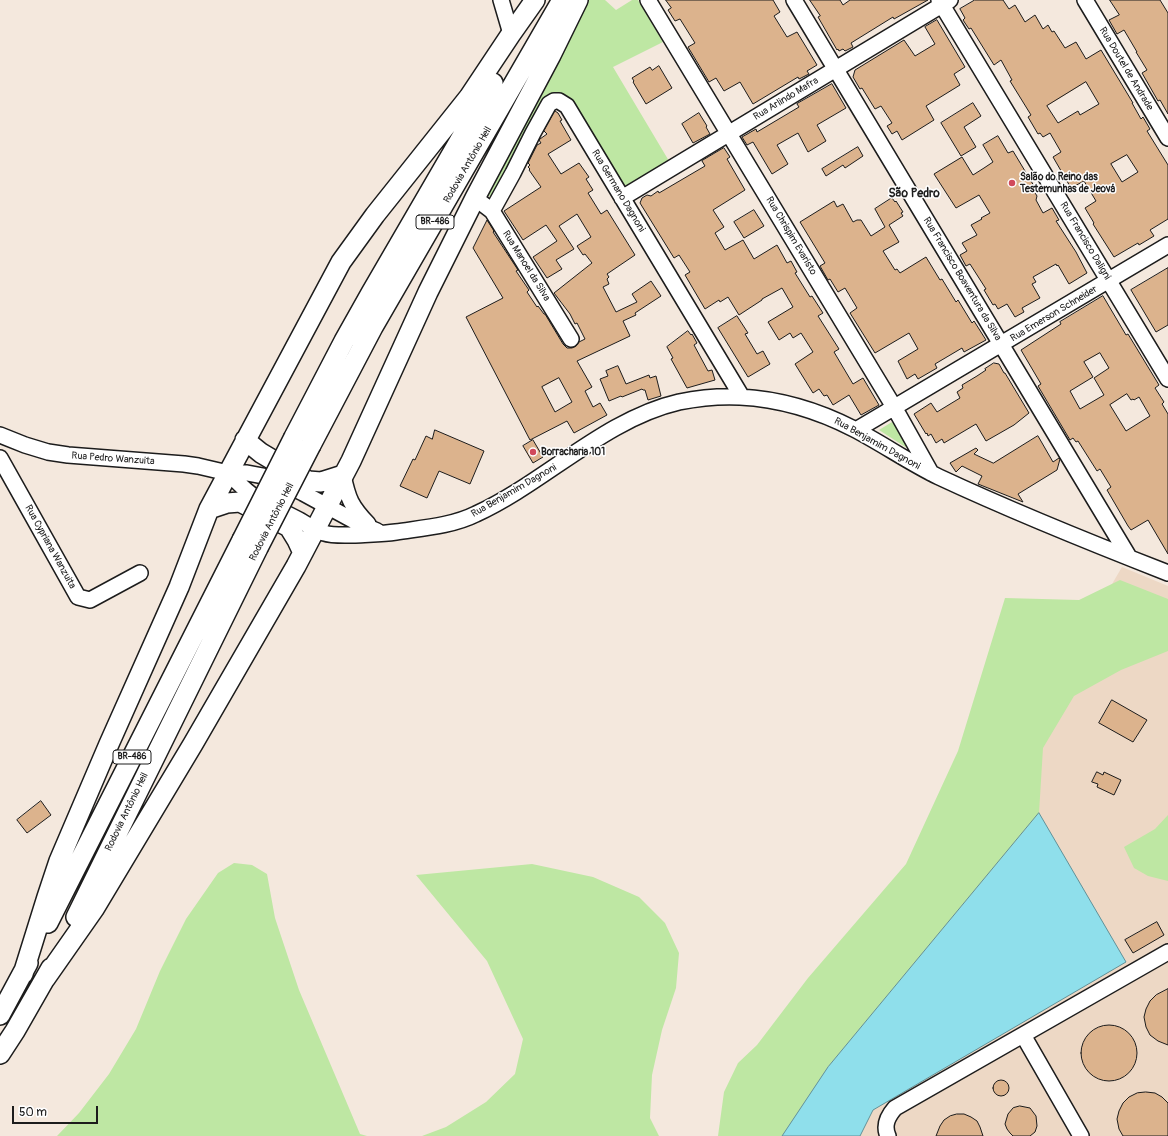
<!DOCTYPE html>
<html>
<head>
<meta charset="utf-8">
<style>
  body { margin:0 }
  #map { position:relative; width:1168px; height:1136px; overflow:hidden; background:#f4e8dd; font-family:Pangolin,sans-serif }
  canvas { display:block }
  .scale { position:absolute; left:12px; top:1106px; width:86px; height:18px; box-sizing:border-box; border:2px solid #1c1c1c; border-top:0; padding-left:5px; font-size:12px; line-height:14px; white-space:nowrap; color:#1c1c1c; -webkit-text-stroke:3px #fff; paint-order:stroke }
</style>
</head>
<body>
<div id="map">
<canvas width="1168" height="1136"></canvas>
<div class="scale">50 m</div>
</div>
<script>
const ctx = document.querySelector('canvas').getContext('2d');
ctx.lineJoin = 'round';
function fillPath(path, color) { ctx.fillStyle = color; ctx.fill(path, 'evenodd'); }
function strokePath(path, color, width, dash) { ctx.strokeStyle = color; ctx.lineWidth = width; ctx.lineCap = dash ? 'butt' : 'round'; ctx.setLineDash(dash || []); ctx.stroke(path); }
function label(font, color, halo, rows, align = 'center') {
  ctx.font = font + ' Pangolin,sans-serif'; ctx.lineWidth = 3; ctx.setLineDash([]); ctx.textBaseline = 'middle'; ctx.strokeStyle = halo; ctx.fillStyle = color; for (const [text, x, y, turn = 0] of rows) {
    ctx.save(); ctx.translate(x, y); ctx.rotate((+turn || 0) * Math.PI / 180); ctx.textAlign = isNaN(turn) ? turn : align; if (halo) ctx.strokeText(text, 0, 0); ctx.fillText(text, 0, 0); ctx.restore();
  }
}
fillPath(new Path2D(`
  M1122,567L1168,586V1136H724L985,801Z`), '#edd8c5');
fillPath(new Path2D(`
  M589,0H605L616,10L632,0H638L663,42L613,67L669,161L630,185H625L621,183L558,96L491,197H490L488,194Z
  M892,422L894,424L910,450L879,430Z
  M1120,580L1168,599V651L1121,670L1074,696L1043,748L1039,813L828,1067L782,1136H718L724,1092L738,1063L757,1045L808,978L906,864L958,751L1005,598L1079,600Z
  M1168,815V881L1148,876L1134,868L1124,847L1155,829Z
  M234,863L252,865L267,874L275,918L299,990L360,1134L367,1136H57L79,1113L109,1074L136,1029L160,971L186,919L218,873Z
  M532,864L593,877L639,897L665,923L679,953L676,988L662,1030L652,1075L650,1118L659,1136H422L446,1127L486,1102L515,1074L523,1039L487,961L416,875Z`), '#bee7a3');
const water = new Path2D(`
  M1039,813L1126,962L873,1110L860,1136H782L828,1067Z`);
fillPath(water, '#8fdfeb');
strokePath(water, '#619198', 1);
const building = new Path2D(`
  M666,0H773L780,12L774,16L787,37L797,32L817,65L807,71L809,74L799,79L798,77L753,104L740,82L724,91L716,78L709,82L688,47L695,43L680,19L675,21L668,10L671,8Z
  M810,0H840L843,5L850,0H928L894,19L893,17L851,43L853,47L845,51L843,49L839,51L838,49L837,50L818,17L820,16Z
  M975,0H1003L1009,9L1015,5L1025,22L1035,15L1043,29L1048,25L1052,32L1054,31L1065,48L1076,42L1086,59L1101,50L1133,103H1132L1141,119L1143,117L1150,129L1147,131L1168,165V219L1150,230L1154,236L1139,245L1138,243L1114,257L1093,224L1094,223L1085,208L1096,201L1084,181L1071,188L1053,157L1061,152L1050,133L1043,137L1040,133L1038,134L1028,117L1031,115L1010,81L1012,80L1001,60L994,65L971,28L969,29L963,20L965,18L960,9ZM1086,82L1099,104L1080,115L1078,111L1058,123L1047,106ZM1127,155L1138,172L1122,182L1111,164Z
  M1110,0H1160L1168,13V114L1160,100L1158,101L1142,73L1147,70L1136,52H1137L1124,30L1117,34L1109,20L1119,15Z
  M937,20L965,67L954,74L960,85L926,106L934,120L902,140L897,131L892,134L887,126L892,123L881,106L875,109L862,88L860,89L853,77L855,70L904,40L915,56L935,44L925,27Z
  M659,66L672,88L646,104L633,82L634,81L632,78L650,67L652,70Z
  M832,84L846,108L817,125L826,141L808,152L798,133L777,145L788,164L772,174L753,142L747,145L742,137L756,129L757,132L799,107L797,104Z
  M973,103L981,116L964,127L976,147L961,156L941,123Z
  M555,111L558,113L562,120L560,121L571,140L548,154L561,174L579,163L589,177L586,179L593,190L588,193L601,214L607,210L635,255L607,274L609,277L607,279L609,284L603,287L616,312L637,302L632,294L651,281L661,296L635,313L636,315L623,321L630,336L577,361L592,387L585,391L593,407L600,403L607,415L574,433L567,421L530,440L466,317L503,298L473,248L487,220L494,231L493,232L518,270L516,271L529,290L527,292L537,307L538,306L544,314H545L563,344L567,348H572L576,346L579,342L585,339L577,323L575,324L570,314L554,293L592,263L585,254L583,255L577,246L591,237L577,214L559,226L574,249L556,260L562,269L547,278L533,257L557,241L546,225L523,240L504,211L541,187L529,170L530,169L528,167L530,165L528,163L537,145L541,143L539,140L540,139L547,134L544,131ZM559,378L572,402L555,412L542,387Z
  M699,113L707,126L706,127L710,134L693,143L682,124Z
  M998,136L1008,153L1013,151L1034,186L1032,188L1037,196L1036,200L1043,213L1052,208L1059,220L1056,221L1076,252L1087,273L1069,284L1058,265L1057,266L1056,264L1033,277L1036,282L1032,284L1040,298L1022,308L1024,312L1015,317L1007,304L998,309L995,304L993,305L984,290L986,289L970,264L966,266L960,255L967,251L962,243L977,235L971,225L982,219L981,218L990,213L979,195L956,208L934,174L962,157L973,175L984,168L993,162L983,145Z
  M858,147L863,156L845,168L843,165L826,176L822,169Z
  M724,148L730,157L727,159L745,190L713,210L724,227L715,233L725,250L743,240L754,259L777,245L787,263L791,261L797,272L795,273L810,297L812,296L823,313L818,316L839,349L834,352L853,384L863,378L879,405L861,415L849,395L833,405L827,395L824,396L819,389L813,393L795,364L813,352L801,333L793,338L790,333L779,340L768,322L793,307L782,288L762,299V300L739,315L728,297L720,302L719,300L705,309L685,275L690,272L679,255L674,258L640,203L642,198L647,195L651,196L658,191L659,193L705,166L702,161Z
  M892,198L895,202L896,201L903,212L901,213L903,216L889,225L899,242L883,251L895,270L897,269L900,273L926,257L940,280L942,279L956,302L958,300L972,323L974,321L986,340L964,352L962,348L935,364L937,368L918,379L915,374L907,379L898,361L918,349L909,333L875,353L850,313L857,308L845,288L838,292L830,279L828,280L820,266L825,263L800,222L834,201L837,207L843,204L853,222L857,220H861L871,236L885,227L875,209Z
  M754,210L764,226L744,238L734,222Z
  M1168,268V325L1156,332L1131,290Z
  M1103,296L1126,335L1128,334L1159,385L1155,388L1164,402L1162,404L1168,414V554L1148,520L1131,530L1128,526L1107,490L1111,487L1100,469L1097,471L1078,441L1076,442L1073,438L1070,440L1038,386L1041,384L1021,350L1061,324L1060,322ZM1100,353L1109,368L1094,378L1104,395L1080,409L1070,391L1093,377L1084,362ZM1127,394L1131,400L1133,399L1134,400L1139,397L1150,416L1126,431L1110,405Z
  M737,316L748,333L745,334L757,354L763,351L770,364L748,377L718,328Z
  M688,331L691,335L692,334L697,343L694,345L708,371L712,370L715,380L687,388L671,359L673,358L667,347Z
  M994,363L999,364L1004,373H1005L1029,413L1014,425L986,441L976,424L944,443L942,439L936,443L931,434L928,436L927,433L926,434L914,414L931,403L937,412L960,398L957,392L963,388L962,385L977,376L986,370L985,369Z
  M618,366L626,384L649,375L650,378L656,376L661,396L648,400L645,390H643L642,389L622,397L621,396L609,401L600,379L608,376L606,371Z
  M435,430L484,451L470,484L439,471L427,498L400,486L413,459L415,460L426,436L432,439Z
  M1038,436L1053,462L1059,458L1060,459L1057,470L1018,494L1023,502L978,484L982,476L962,466L956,472L950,463L976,448L978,450L974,454L993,463Z
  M533,440L543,457L533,463L523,446Z
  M1112,700L1147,720L1133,742L1099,723Z
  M1097,772L1103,775L1104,772L1121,780L1114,795L1097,787L1098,784L1092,782Z
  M41,801L51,815L27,833L17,820Z
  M1157,922L1164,935L1133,953L1125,940Z
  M1168,989V1045L1158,1041L1150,1035L1146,1027L1144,1017L1146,1009L1150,1001L1156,995Z
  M1081 1053a28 28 0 1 1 56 0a28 28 0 1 1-56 0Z
  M993 1088a8 8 0 1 1 16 0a8 8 0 1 1-16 0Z
  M1146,1092L1155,1093L1162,1097L1168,1103V1136H1123L1119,1129L1117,1119L1119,1111L1123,1103L1129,1097L1137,1093Z
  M1020,1106L1030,1108L1036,1116L1037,1126L1035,1132L1030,1136H1013L1010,1133L1007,1129L1005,1124L1008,1114L1013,1108Z
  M957,1114H964L971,1117L977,1121L980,1127L983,1136H936L940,1126L944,1120L950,1116Z`);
fillPath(building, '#dcb38d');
strokePath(building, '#1c1c1c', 1);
const minor = new Path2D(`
  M501,0L511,34
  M648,0L894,407L931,473
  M794,0L1129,557
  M939,0L1168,379
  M1085,0L1168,138
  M475,198L492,211L571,339
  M622,198L950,0
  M492,211L513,173L533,133L549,104L554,101H559L567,106L742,397
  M856,430L1168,245
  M0,435L25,445L48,452L68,455L184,464L198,466L228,473H247L263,476L281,482L303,493L358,523L377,531
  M0,458L78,597L90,600L140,573
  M228,473C237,481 245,491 255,497C270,506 286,513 301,521C308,525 316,531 324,533C333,536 345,535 355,535C368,534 382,534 396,532C422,528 452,526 476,514C544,483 605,419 679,402C699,398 720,396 740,397C779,399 819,411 854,429C883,444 910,463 939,477C1014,512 1091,543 1168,573
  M343,475C348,499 351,506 368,524
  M1023,1035L1081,1136
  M888,1136C883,1125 888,1116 895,1108L1168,952`);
const major = new Path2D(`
  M294,437L344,341L371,293L493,83
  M245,440L261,453L308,481L321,482L343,475
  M311,445L373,327L562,0
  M209,509L227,503L240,502L289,527L297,540L303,553
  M76,917L258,548
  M48,923L242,540
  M23,974L47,897L59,861L109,744L179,587L209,509L341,262L375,215L469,97L511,34L535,0
  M45,979L94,909L193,744L296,566L351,461L428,292L475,198L551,55L578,0
  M0,1015L28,963
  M0,1054L15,1031L51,968`);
strokePath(minor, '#1c1c1c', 18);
strokePath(major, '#1c1c1c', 22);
strokePath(minor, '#fff', 15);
strokePath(major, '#fff', 19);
const majorBridge = new Path2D(`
  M242,540L294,437
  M258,548L311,445`);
strokePath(majorBridge, '#1c1c1c', 22, []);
strokePath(majorBridge, '#fff', 19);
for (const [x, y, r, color] of [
  [1012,183,4,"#d1495b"],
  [533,452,4,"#d1495b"]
]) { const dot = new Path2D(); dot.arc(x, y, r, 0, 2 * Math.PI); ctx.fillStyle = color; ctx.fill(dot); strokePath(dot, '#fff', 1.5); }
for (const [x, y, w] of [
  [435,222,38],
  [132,757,38]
]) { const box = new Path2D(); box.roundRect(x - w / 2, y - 7, w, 14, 3); ctx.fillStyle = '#fff'; ctx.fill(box); strokePath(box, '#1c1c1c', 1); }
label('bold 9px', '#1c1c1c', null, [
  ["BR-486",435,222],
  ["BR-486",132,757]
]);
label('10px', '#1c1c1c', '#fff', [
  ["Rua Doutel de Andrade",1126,69,59],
  ["Rua Arlindo Mafra",786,99,-31],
  ["Rodovia Antônio Heil",468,165,-60],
  ["Rua Germano Dagnoni",618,191,59],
  ["Rua Chrispim Evaristo",791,236,59],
  ["Rua Francisco Daligni",1085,241,59],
  ["Rua Manoel da Silva",526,266,58],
  ["Rua Francisco Boaventura da Silva",962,279,59],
  ["Rua Emerson Schneider",1054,314,-31],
  ["Rua Benjamim Dagnoni",877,444,29],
  ["Rua Pedro Wanzuita",113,459,4],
  ["Rua Benjamim Dagnoni",514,491,-30],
  ["Rodovia Antônio Heil",272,522,-63],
  ["Rua Cypriana Wanzuita",50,547,61],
  ["Rodovia Antônio Heil",127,812,-64]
]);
label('bold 10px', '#1c1c1c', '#fff', [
  ["Salão do Reino das",1020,177],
  ["Testemunhas de Jeová",1020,189],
  ["Borracharia 101",541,452]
], 'left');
label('bold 12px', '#1c1c1c', '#fff', [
  ["São Pedro",914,194]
]);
</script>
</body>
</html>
